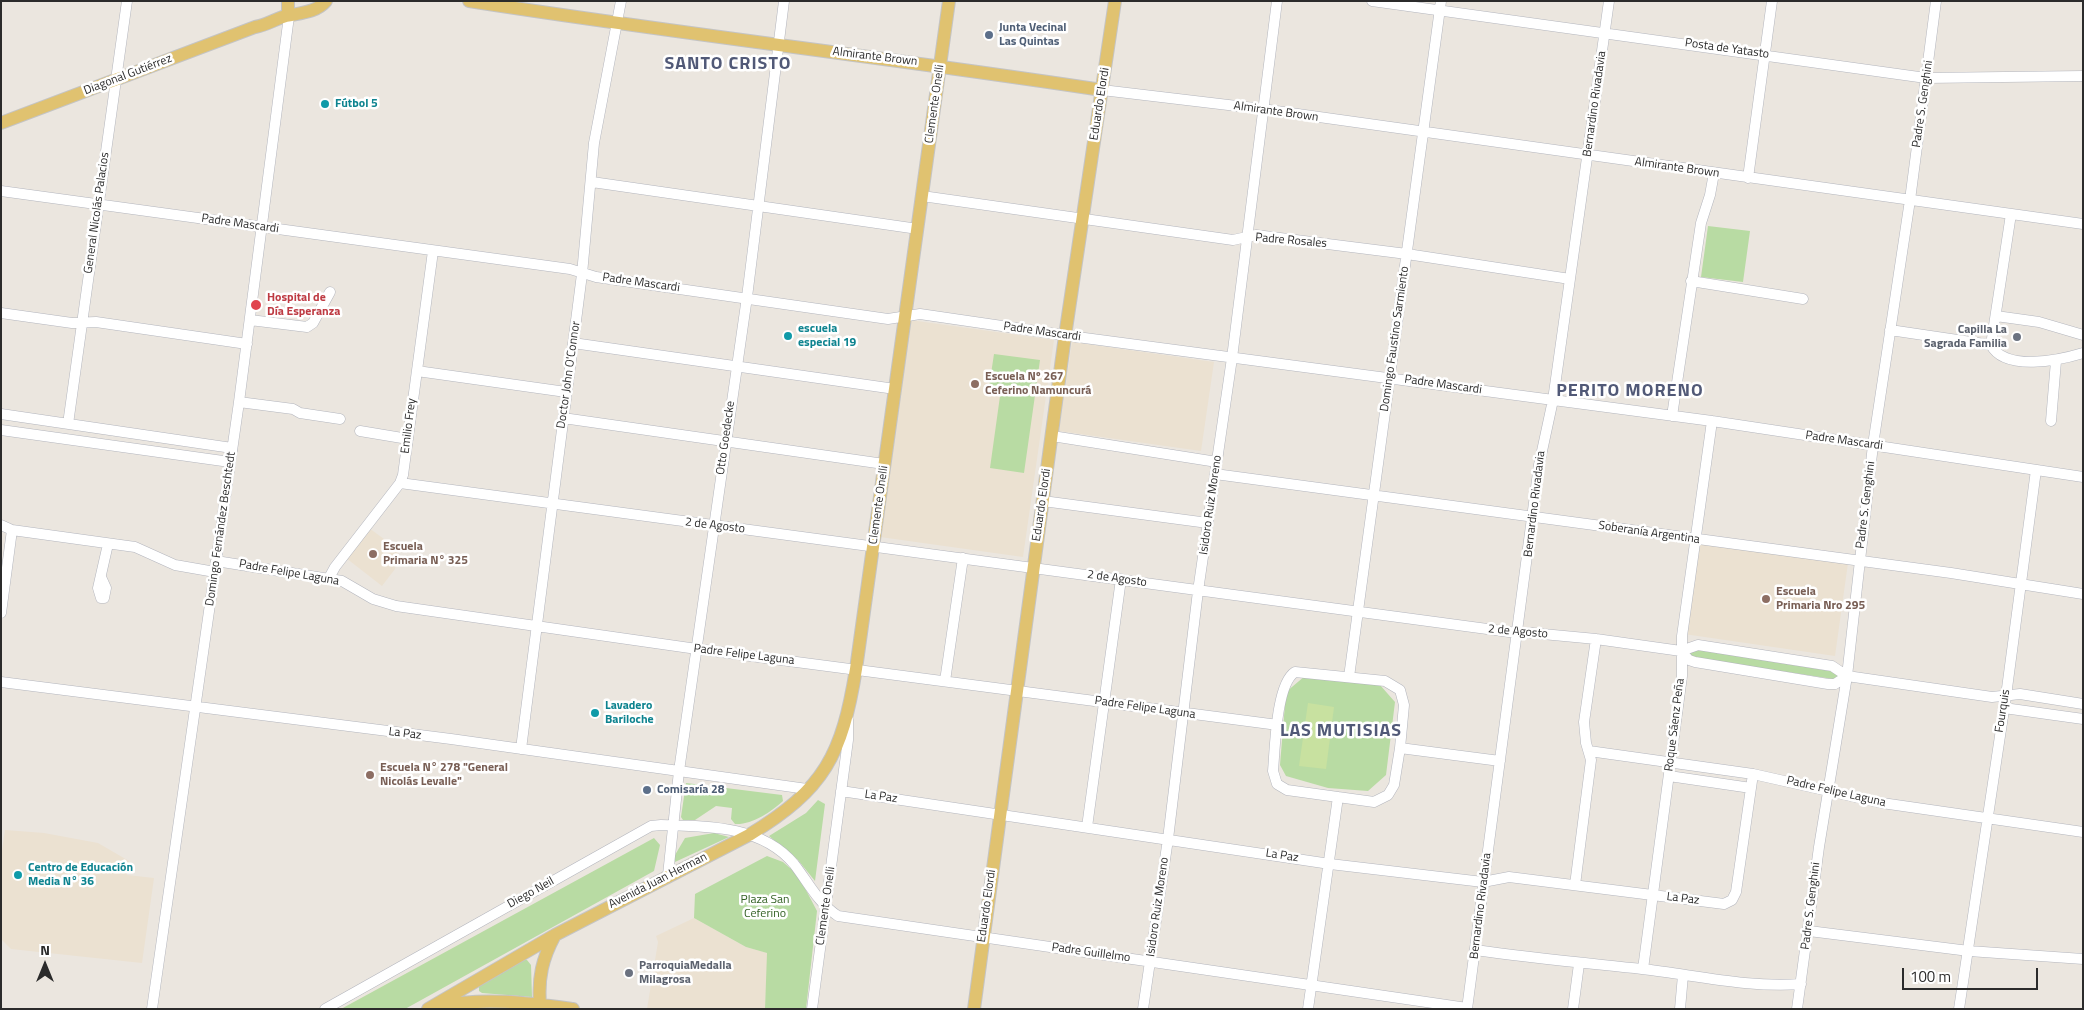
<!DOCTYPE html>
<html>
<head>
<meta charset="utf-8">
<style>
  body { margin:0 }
  #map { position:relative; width:2084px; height:1010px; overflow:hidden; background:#ebe6df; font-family:"Titillium Web",sans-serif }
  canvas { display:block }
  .frame { position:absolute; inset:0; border:2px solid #2b2b2b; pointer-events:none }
  .north { position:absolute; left:20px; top:940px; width:50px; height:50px; -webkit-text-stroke:4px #fff; paint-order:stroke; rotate:0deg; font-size:14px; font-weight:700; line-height:20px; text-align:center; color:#2b2b2b }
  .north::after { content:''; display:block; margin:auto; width:18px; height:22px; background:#2b2b2b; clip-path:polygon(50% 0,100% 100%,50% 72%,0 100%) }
  .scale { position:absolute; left:1902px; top:968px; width:136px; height:22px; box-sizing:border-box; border:2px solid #2b2b2b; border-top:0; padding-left:6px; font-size:15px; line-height:18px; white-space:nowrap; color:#2b2b2b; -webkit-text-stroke:4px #fff; paint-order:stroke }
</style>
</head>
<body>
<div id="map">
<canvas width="2084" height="1010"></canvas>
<div class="frame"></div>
<div class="north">N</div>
<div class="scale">100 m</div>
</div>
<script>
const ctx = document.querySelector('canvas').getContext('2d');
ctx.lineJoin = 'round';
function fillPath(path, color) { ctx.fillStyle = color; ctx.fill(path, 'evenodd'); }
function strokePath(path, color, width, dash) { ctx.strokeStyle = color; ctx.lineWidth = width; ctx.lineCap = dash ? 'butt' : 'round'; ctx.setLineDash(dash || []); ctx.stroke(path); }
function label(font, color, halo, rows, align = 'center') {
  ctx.font = font + ' "Titillium Web",sans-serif'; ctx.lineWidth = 5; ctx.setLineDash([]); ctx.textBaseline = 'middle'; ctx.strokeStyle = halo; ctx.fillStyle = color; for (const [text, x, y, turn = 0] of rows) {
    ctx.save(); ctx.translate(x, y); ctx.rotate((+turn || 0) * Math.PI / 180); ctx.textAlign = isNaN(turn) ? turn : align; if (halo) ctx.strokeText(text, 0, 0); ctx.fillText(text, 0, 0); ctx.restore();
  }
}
fillPath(new Path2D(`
  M910,320L1054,340L1023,557L880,537Z
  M1072,342L1214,362L1201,451L1059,431Z
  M369,528L399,550L395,569L382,586L346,558Z
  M1697,542L1848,563L1835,656L1684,634Z
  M5,830L44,833L98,843L129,861L127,875L154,878L142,963L11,949L1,939V857Z
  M694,918L746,947L768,953L765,1009H647L658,942L656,936Z`), '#ebe1d1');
fillPath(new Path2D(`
  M1708,226L1750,231L1743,282L1701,277Z
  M994,354L1040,360L1024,473L990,468L1001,389L989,387Z
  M1692,649L1837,672V677L1833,679L1689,657V652Z
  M1305,676L1380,685L1395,702L1386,775L1368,791L1328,788L1286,776L1280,765L1286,692Z
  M686,783L782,795L783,801C771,812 752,825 735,824L731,819L732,808L716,806L695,820H683L681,817Z
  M818,800L825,804L815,881L798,860L769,836L806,813Z
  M714,833L729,837L675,862V855L685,838Z
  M654,838L660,845L654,871L405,1009H341Z
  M767,856L783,862L798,875L817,911L806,1009H765L767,953L746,947L694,918L695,894Z
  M523,960H527L531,965L532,997L482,993L479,991V985Z`), '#b8dba3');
fillPath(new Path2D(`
  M1308,703L1334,707L1326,769L1299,766Z`), '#c8e1a0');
const minor = new Path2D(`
  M1372,1L1926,78L2083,76
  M1102,90L1262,109L2083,224
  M1748,178L1772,1
  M592,182L918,229
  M1,191L570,269L596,277L888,319L920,314L1077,337L1712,421L2083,477
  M922,196L1233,240L1256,235L1407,254L1570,279
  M1691,281L1803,299
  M1,313L72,323L96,322L247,344
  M1996,316L2039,322L2083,335
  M250,320L307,327L313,323L330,292
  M1890,330L1991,345C2005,372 2060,360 2083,353
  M573,343L895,389
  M1991,345L2011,214
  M417,371L566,392
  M239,402L293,409L300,413L340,419
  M1,414L232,448
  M1672,416L1701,223L1710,195L1714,173
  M563,418L884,464
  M2051,421L2056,361
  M68,424L127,1
  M1,430L230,462
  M360,431L408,439
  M1052,436L1217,462
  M1215,474L1951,573L2083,594
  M400,483L1517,633H1532L1596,639L1681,651L1698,645L1832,666L1847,676L1992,697L2020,694L2083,704
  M1043,501L1208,523
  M1,525L12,530L135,547L175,565L215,572
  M216,561L342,581L373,599L396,606L697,649L1278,725
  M101,577L106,588L104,598H101L98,588L108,544
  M329,578L335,567L400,483L403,475L433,251
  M1,613L12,530
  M1681,651L1689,660L1695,662L1828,684H1835L1847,676
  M1295,672L1385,681L1400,690L1404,705L1400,748L1394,785L1388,795L1374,802L1287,790L1277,784L1273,771C1275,749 1276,684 1295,672Z
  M1349,677L1441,1
  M945,681L963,558
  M1,682L451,739L807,789
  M2004,708L2083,719
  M1400,748L1500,761
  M521,749L582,274L594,143L621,1
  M1589,751L1753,774L1882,803L2083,832
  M1669,776L1751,788
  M841,791L1330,864L1483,882L1509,877L1724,904L1732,900L1736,892L1753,774
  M1087,827L1121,579
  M668,875L679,771L747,297L784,1
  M1575,885L1591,760L1586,743L1584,722L1596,639
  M1809,931L1969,951L2083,959
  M1475,950C1531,958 1586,963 1642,969C1695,975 1748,988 1801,984
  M1643,969L1682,676V636L1712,421
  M152,1009L239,402L289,16
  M325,1009L651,826L661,825C706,826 762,825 794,864C808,882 818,903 838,916L1467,1008
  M812,1009L848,740V720
  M1143,1009L1168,839L1198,591L1232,358L1277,1
  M1308,1009L1338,797
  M1467,1009L1539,465L1553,400L1609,1
  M1573,1009L1579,964
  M1680,1009L1683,975
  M1797,1009L1819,847L1847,676L1873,445L1910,200L1936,1
  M1959,1009L2006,696L2036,470`);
const major = new Path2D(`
  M288,1V15
  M469,1C680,34 892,58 1102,90
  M1,123L255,27C267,25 275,19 286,16C299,13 316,13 326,1
  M540,1004C538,978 542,959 555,935
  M440,1006C485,997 528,1003 573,1009
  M428,1009L555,935L749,835C825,789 842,755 856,669L949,1
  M974,1009L1065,336L1115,1`);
strokePath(minor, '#b3b5bd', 11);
strokePath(major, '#c4c4c4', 14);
strokePath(minor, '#fff', 10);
strokePath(major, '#e0c270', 12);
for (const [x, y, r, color] of [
  [989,35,5,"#5c6f8a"],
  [325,104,5,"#0f9aa8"],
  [256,305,6,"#e0444e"],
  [788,336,5,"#0f9aa8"],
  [2017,337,5,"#6b7280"],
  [975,384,5,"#8d6e63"],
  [373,554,5,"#8d6e63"],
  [1766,599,5,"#8d6e63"],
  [595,713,5,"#0f9aa8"],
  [370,775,5,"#8d6e63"],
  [647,790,5,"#5c6f8a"],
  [18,875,5,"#0f9aa8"],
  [629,973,5,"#6b7280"]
]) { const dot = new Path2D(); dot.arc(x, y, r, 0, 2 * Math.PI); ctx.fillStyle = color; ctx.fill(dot); strokePath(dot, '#fff', 2); }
label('bold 12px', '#4e5e75', '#fff', [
  ["Junta Vecinal",999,28],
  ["Las Quintas",999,42],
  ["Comisaría 28",657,790]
], 'left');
label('12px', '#2b2b2b', '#fff', [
  ["Posta de Yatasto",1727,49,8],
  ["Almirante Brown",875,57,7],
  ["Diagonal Gutiérrez",128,75,-21],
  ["Clemente Onelli",935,104,-82],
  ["Eduardo Elordi",1100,104,-81],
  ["Bernardino Rivadavia",1595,104,-82],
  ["Padre S. Genghini",1923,104,-82],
  ["Almirante Brown",1276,112,8],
  ["Almirante Brown",1677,168,8],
  ["General Nicolás Palacios",97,213,-82],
  ["Padre Mascardi",240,224,8],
  ["Padre Rosales",1291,241,5],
  ["Padre Mascardi",641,283,8],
  ["Padre Mascardi",1042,332,8],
  ["Domingo Faustino Sarmiento",1395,339,-82],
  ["Doctor John O'Connor",569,375,-82],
  ["Padre Mascardi",1443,385,8],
  ["Emilio Frey",409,426,-83],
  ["Otto Goedecke",726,438,-82],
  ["Padre Mascardi",1844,441,8],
  ["Bernardino Rivadavia",1535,504,-83],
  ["Clemente Onelli",879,505,-82],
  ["Eduardo Elordi",1042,505,-82],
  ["Isidoro Ruiz Moreno",1211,505,-82],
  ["Padre S. Genghini",1866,505,-83],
  ["2 de Agosto",715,526,7],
  ["Domingo Fernández Beschtedt",221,529,-82],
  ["Soberanía Argentina",1649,533,8],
  ["Padre Felipe Laguna",289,573,10],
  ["2 de Agosto",1117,579,8],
  ["2 de Agosto",1518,632,5],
  ["Padre Felipe Laguna",744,655,7],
  ["Padre Felipe Laguna",1145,708,8],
  ["Fourquis",2003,711,-81],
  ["Roque Sáenz Peña",1675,725,-83],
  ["La Paz",405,734,7],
  ["Padre Felipe Laguna",1836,792,13],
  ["La Paz",881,797,8],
  ["La Paz",1282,856,9],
  ["Avenida Juan Herman",658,881,-27],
  ["Diego Neil",531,893,-29],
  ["La Paz",1683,899,7],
  ["Clemente Onelli",826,906,-82],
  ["Eduardo Elordi",987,906,-82],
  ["Bernardino Rivadavia",1481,906,-83],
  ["Padre S. Genghini",1811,906,-83],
  ["Isidoro Ruiz Moreno",1158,907,-82],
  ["Padre Guillelmo",1091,953,8]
]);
label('bold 12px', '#0d838f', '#fff', [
  ["Fútbol 5",335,104],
  ["escuela",798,329],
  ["especial 19",798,343],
  ["Lavadero",605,706],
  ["Bariloche",605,720],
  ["Centro de Educación",28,868],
  ["Media N° 36",28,882]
], 'left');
label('bold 12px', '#be3a42', '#fff', [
  ["Hospital de",267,298],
  ["Día Esperanza",267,312]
], 'left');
label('bold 12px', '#5b616d', '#fff', [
  ["Capilla La",2007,330],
  ["Sagrada Familia",2007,344],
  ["ParroquiaMedalla",639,966,"left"],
  ["Milagrosa",639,980,"left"]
], 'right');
label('bold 12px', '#785e54', '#fff', [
  ["Escuela Nº 267",985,377],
  ["Ceferino Namuncurá",985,391],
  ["Escuela",383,547],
  ["Primaria N° 325",383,561],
  ["Escuela",1776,592],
  ["Primaria Nro 295",1776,606],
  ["Escuela N° 278 \"General",380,768],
  ["Nicolás Levalle\"",380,782]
], 'left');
label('12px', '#326023', '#fff', [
  ["Plaza San",765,900],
  ["Ceferino",765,914]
]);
ctx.letterSpacing = '1px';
label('bold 18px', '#515977', '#fff', [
  ["SANTO CRISTO",728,65],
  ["PERITO MORENO",1630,392],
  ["LAS MUTISIAS",1341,732]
]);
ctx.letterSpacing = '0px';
</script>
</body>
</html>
